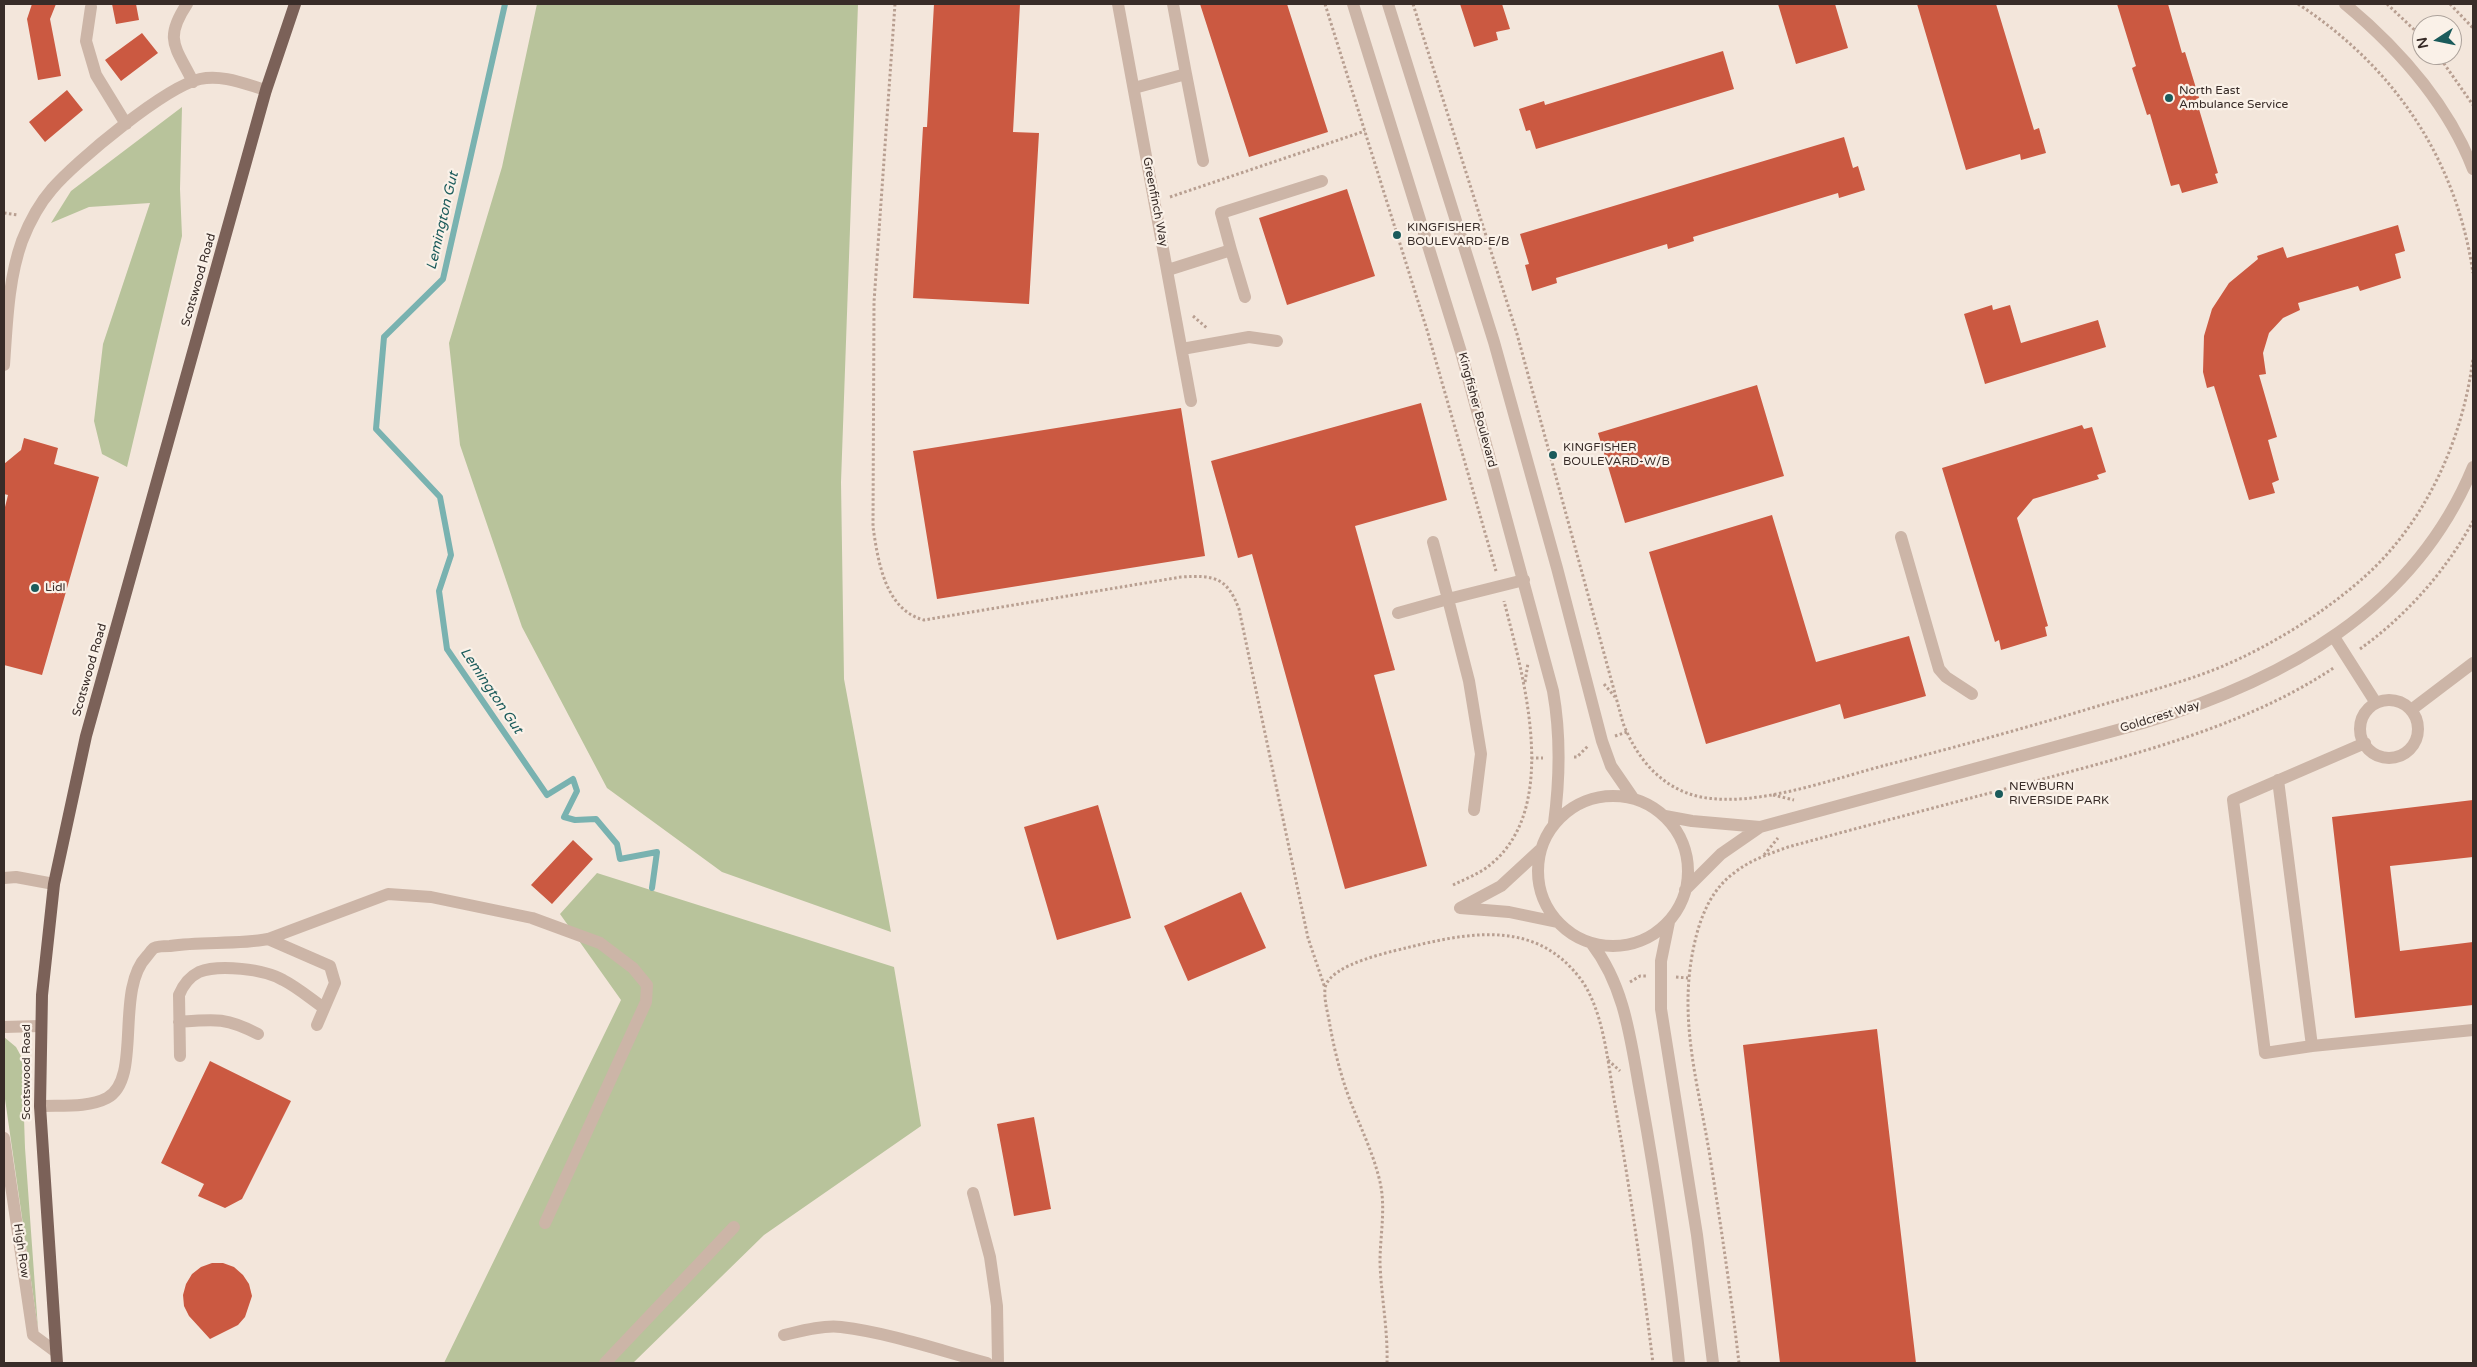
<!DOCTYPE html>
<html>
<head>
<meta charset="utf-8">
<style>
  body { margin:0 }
  #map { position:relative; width:2477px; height:1367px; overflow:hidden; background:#f3e6db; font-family:"Varela Round",sans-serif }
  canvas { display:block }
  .frame { position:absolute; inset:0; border:5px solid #382c28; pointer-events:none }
  .north { position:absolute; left:2412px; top:15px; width:50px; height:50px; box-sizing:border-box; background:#faf1e8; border:1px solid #aca29b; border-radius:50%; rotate:259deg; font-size:14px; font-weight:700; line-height:20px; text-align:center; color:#382c28 }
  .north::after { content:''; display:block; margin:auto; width:18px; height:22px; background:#1b5b5b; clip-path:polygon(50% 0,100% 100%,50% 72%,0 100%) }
</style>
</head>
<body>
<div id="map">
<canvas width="2477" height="1367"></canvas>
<div class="frame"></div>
<div class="north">N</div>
</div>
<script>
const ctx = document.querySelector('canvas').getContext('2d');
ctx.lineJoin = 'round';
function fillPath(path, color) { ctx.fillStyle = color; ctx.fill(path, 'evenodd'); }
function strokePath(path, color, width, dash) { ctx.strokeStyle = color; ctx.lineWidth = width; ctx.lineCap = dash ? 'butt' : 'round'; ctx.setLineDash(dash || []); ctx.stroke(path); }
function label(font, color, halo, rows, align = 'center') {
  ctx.font = font + ' "Varela Round",sans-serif'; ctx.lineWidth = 4.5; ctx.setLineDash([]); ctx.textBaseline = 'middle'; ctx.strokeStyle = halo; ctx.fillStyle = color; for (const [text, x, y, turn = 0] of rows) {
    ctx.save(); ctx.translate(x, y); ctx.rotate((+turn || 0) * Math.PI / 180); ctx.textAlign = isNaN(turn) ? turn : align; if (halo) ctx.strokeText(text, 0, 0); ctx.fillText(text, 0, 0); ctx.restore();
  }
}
fillPath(new Path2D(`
  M537,4H858L841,482L844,679L891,932L722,872L607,788L522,627L460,445L449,343L502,167Z
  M182,107L180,189L182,236L127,467L102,454L94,421L103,344L150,203L89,207L51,223L71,191Z
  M597,873L894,967L921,1126L764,1235L633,1363H444L621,1000L560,914Z
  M4,1037L16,1047L22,1058L25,1148L38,1329L4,1092Z`), '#b8c39b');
strokePath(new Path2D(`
  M505,4L443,279L384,337L376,429L440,497L451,555L439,591L447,649L547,795L573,779L577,791L564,817L575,820L596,819L617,844L620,859L657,852L652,888`), '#79b2b0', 6);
fillPath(new Path2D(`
  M32,4H56L50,19L61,76L38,80L27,19Z
  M112,4H136L139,20L116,24Z
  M934,4H1020L1013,132L1039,133L1029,304L913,298L923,127H927Z
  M1200,4H1287L1328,132L1249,157Z
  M1460,4H1502L1510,29L1496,32L1498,40L1474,47Z
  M1778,4H1835L1848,48L1796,64Z
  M1917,4H1996L2034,130L2039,128L2046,153L2021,160L2020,154L1966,170Z
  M2117,4H2168L2182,53L2185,52L2199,98L2196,99L2218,173L2215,174L2218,183L2182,193L2179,184L2171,186L2150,114L2147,115L2132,68L2136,66Z
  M142,33L158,53L121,81L105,60Z
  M1723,51L1734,89L1536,149L1530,130L1526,131L1519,109L1544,101L1545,105Z
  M67,90L83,110L45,142L29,122Z
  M1844,137L1853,168L1858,166L1865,190L1839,198L1838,193L1693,237L1694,241L1668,249L1667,244L1556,278L1557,283L1532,291L1525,265L1529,264L1520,234Z
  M1347,189L1375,276L1287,305L1259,218Z
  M2398,225L2405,251L2395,254L2401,278L2360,291L2358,286L2298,303L2300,310L2283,318L2269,333L2263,353L2266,374L2259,375L2277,437L2268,440L2279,480L2272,483L2275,493L2249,500L2214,386L2207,388L2203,372L2204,336L2212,309L2229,283L2258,259L2257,256L2283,247L2287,258Z
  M1992,305L1993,310L2010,305L2021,343L2098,320L2106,347L1985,384L1964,314Z
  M1757,385L1784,476L1625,523L1598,433Z
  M1421,403L1447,500L1355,526L1395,670L1374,675L1427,866L1345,889L1252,554L1238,558L1211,461Z
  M1181,408L1205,556L937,599L913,451Z
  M2082,425L2084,429L2092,427L2106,472L2097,475L2099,479L2033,499L2017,518L2048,626L2045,627L2047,636L2001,650L1999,640L1995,642L1942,468Z
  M24,438L58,448L54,464L99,477L42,675L4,665V511L8,495L4,494V464L21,450Z
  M1772,515L1816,662L1909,636L1926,696L1844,719L1840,704L1706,744L1649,552Z
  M2473,800V857L2390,866L2400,951L2473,942V1005L2355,1018L2332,817Z
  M1098,805L1131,918L1057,940L1024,827Z
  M573,840L593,859L552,904L531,885Z
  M1241,892L1266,948L1188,981L1164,926Z
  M1877,1029L1916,1363H1780L1743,1045Z
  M210,1061L291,1101L242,1199L225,1208L198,1196L204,1184L161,1163Z
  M1034,1117L1051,1209L1014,1216L997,1124Z
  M212,1263H223L234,1267L243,1275L249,1284L252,1296L245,1317L238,1325L210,1339L189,1316L184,1306L183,1295L186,1284L192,1274L201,1267Z`), '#cb5941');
strokePath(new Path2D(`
  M895,4L874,302L873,527C878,561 885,610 924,620L1181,577C1214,575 1227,577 1239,609L1308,938L1325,988
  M1325,4L1427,330L1496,571
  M1413,4L1517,334L1623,723C1637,759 1662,789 1701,797C1757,808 1835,778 1890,764C1960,746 2029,727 2098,706C2139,694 2181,683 2221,667C2270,646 2321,615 2362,579C2425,524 2463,440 2473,358
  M2298,4C2394,67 2456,158 2473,273
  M2387,4L2422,37
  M2450,4L2473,28
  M2438,55L2473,105
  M1170,197L1365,131
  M4,213L18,215
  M1193,316L1208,329
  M2360,649C2406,616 2446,571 2473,521
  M1525,682L1528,663
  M1604,684L1615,697
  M1615,736L1627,732
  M1574,757H1577L1588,746
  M1531,758H1543
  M1773,795L1794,800
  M1764,855L1778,838
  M1453,885C1465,879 1479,874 1490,865C1562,807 1523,676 1504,601
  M1676,977L1688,978
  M1630,982L1640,976H1647
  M1608,1060L1620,1071
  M1387,1363C1388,1329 1381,1296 1380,1262C1380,1236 1386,1208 1380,1182C1373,1151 1358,1123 1347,1092C1339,1069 1333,1044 1329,1020C1327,1010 1324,999 1325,988C1330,963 1395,951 1418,945C1477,931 1537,923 1579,977C1603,1007 1608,1062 1614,1099C1630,1187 1642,1275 1653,1363
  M1739,1363C1731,1294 1721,1226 1710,1157C1698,1082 1677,1017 1695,941C1701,915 1712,889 1734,873C1750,860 1769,854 1788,847C1869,825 1951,803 2032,782C2135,754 2245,727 2335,667`), '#b89f91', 3, [2.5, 2.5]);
strokePath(new Path2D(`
  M187,4C163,40 176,47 193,82
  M1118,4L1191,401
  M1173,4L1186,74
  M1353,4L1461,352L1553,691C1561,736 1560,778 1554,823
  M1388,4L1494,342L1557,568L1602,741L1611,766L1633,798
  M2345,4C2399,49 2447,102 2473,169
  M91,7L86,41L96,75L126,124
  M1134,88L1186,74L1203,161
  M1231,250L1245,297
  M1168,270L1231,250L1221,213L1322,181
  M1182,349L1249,337L1277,341
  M4,365C7,324 8,280 22,241C29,223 39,204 52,189C76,161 165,87 200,79C222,74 245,84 266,90
  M1901,537L1939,669L1946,677L1972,694
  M1398,613L1448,599L1433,542
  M2334,637L2376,703
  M2360 729a29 29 0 1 1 58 0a29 29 0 1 1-58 0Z
  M2411,710L2473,663
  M2278,780L2312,1046L2265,1053L2233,800L2365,743
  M1538 871a75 75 0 1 1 150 0a75 75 0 1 1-150 0Z
  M1474,810L1481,754L1469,681L1448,599L1524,580
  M1665,816L1692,821L1760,827
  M1540,850L1501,886L1460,908L1509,912L1557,922
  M4,878L16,877L54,884
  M1685,890L1721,854L1760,827L2143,723C2284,680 2414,610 2473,467
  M1669,922L1661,961V1009L1697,1235L1713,1363
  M268,939L330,966L335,983L317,1025
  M1592,944C1626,988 1631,1044 1641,1097C1657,1185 1670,1274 1679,1363
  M179,1022C214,1019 226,1017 258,1034
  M4,1027L40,1026
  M2312,1046L2473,1030
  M180,1056L179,995C183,985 189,977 199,972C219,964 264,969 283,980C297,987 311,999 324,1008
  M40,1106C61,1105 88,1108 107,1098C143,1079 114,990 147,956C149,954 152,949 154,948C158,946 165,946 170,946C202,941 236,945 268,939L388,894L431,897L532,918L600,943L633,968L647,985L646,1002L545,1223
  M4,1138L33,1335L56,1352
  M973,1193L990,1257L997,1306L998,1363
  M784,1335C801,1331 823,1325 841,1327C890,1333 939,1350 987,1363
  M605,1363L734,1227`), '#ccb5a7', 12);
strokePath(new Path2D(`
  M57,1363L40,1106L42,995L54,884L86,736L266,90L295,4`), '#7b6158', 12);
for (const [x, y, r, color] of [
  [2169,98,5,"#1b5b5b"],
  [1397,235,5,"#1b5b5b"],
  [1553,455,5,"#1b5b5b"],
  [35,588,5,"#1b5b5b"],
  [1999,794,5,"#1b5b5b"]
]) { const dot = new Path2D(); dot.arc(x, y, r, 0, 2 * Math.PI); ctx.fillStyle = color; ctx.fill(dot); strokePath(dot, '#faf1e8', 2); }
label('12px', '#382c28', '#faf1e8', [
  ["North East",2179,91],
  ["Ambulance Service",2179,105],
  ["KINGFISHER",1407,228],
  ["BOULEVARD-E/B",1407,242],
  ["KINGFISHER",1563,448],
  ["BOULEVARD-W/B",1563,462],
  ["Lidl",45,588],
  ["NEWBURN",2009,787],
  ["RIVERSIDE PARK",2009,801]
], 'left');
label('12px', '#382c28', '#faf1e8', [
  ["Greenfinch Way",1155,202,79],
  ["Scotswood Road",199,280,-74],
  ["Kingfisher Boulevard",1477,410,75],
  ["Scotswood Road",90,670,-74],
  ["Goldcrest Way",2160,717,-17],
  ["Scotswood Road",27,1072,-90],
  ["High Row",21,1251,82]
]);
label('italic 14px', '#1b5b5b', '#faf1e8', [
  ["Lemington Gut",443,221,-77],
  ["Lemington Gut",491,691,56]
]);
</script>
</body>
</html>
